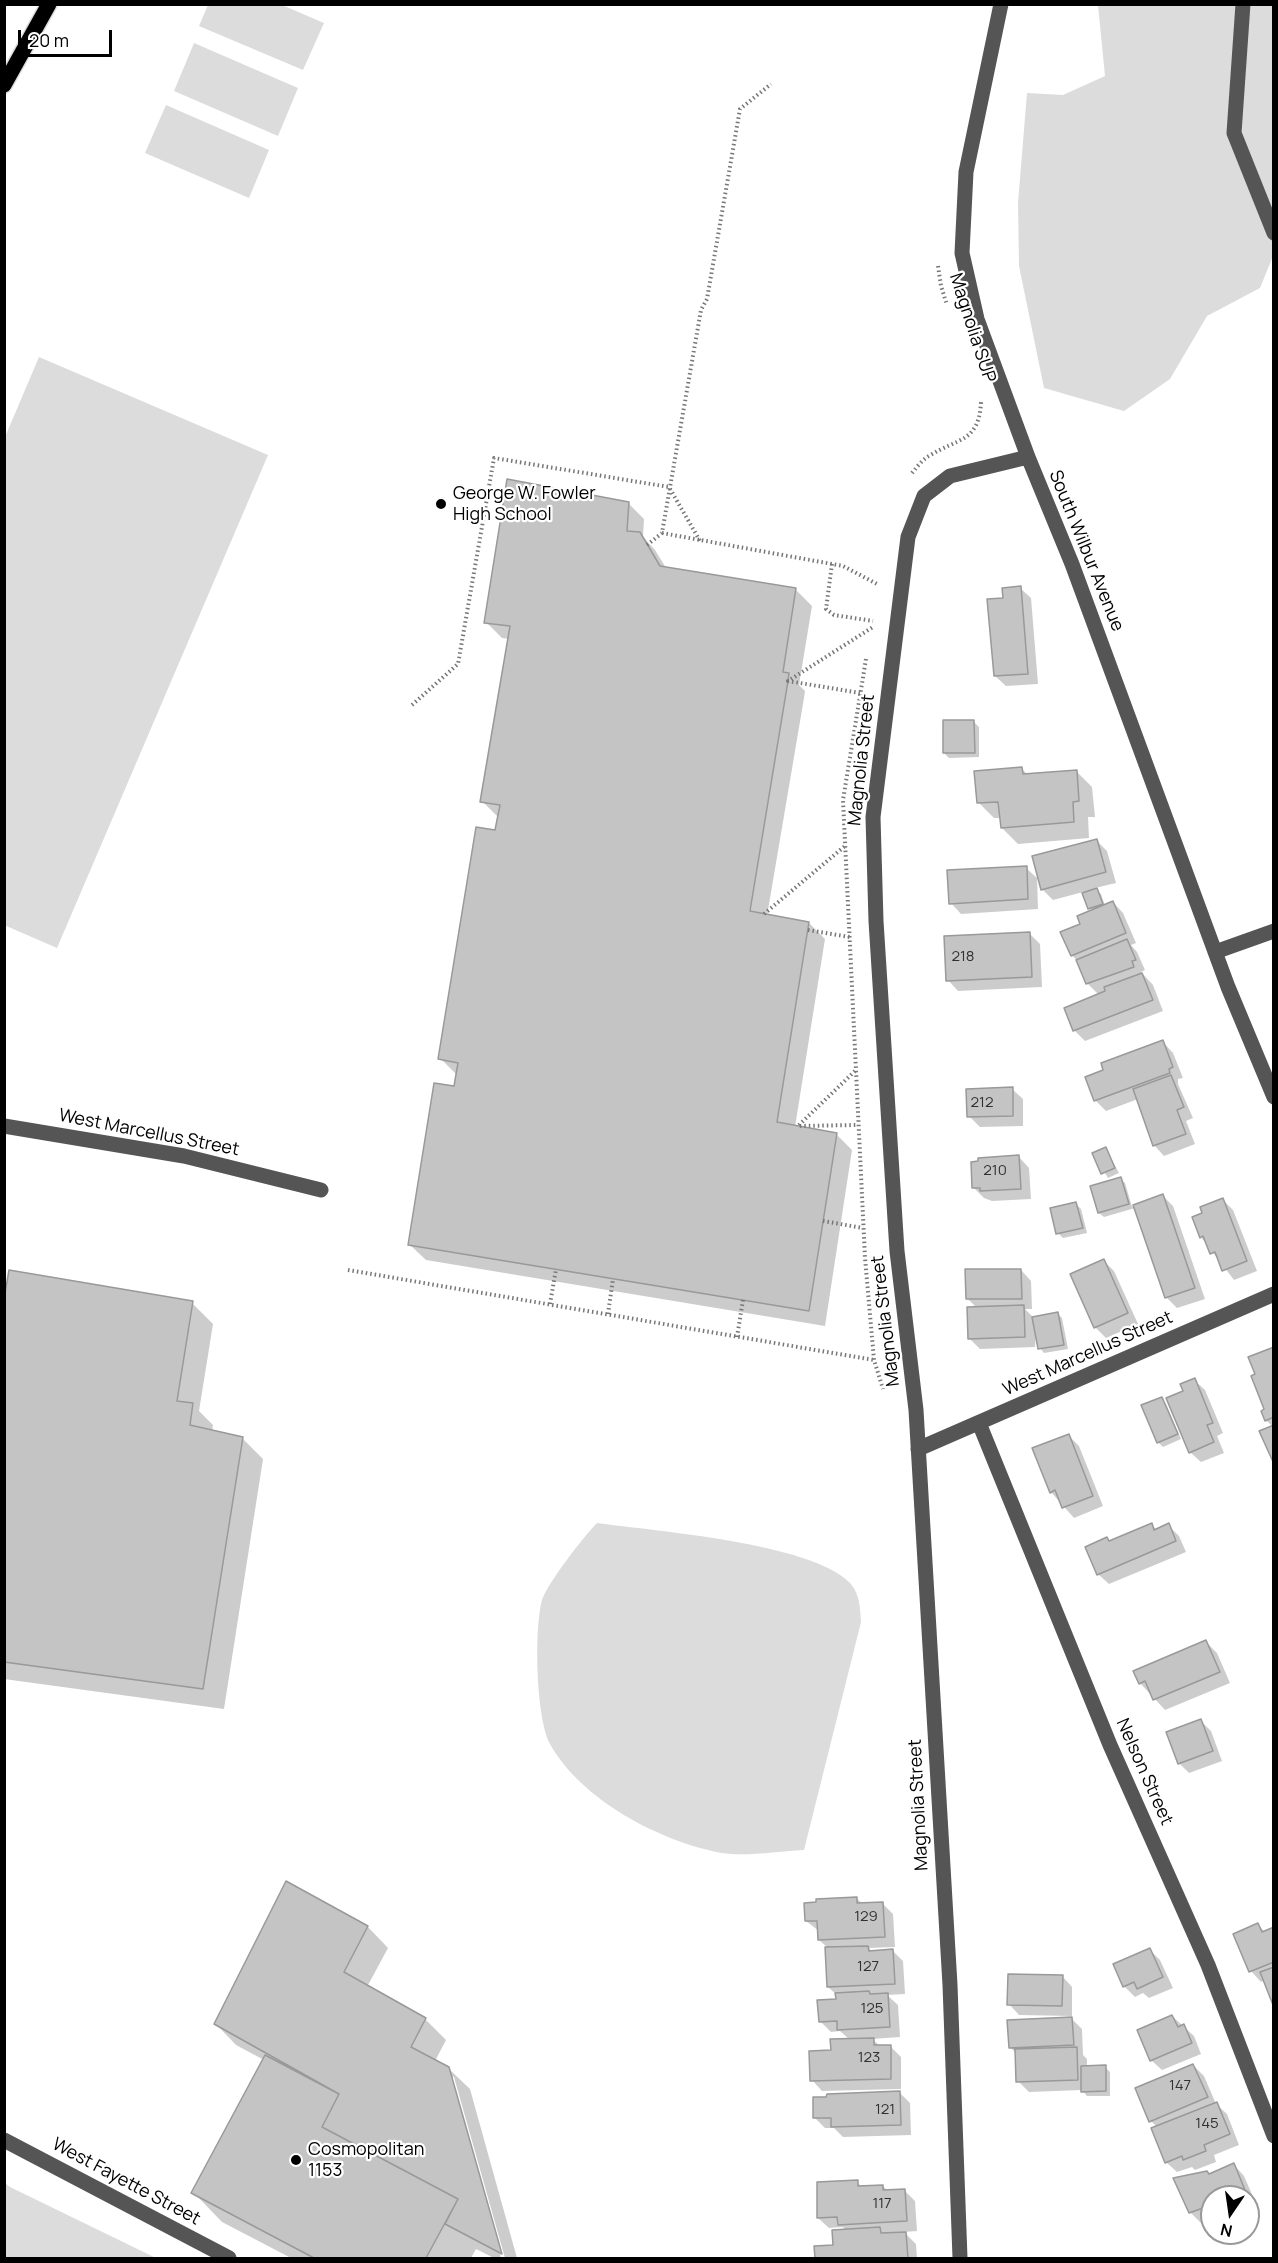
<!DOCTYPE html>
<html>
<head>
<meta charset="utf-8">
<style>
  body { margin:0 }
  #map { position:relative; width:1278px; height:2263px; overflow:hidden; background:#fff; font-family:Manrope,sans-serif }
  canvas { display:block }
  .frame { position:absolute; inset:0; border:6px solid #000; pointer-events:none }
  .north { position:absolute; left:1200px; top:2185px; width:60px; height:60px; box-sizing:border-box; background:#fff; border:2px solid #999; border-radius:50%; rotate:193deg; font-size:16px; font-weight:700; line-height:24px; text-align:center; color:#000 }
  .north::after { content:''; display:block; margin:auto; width:21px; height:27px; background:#000; clip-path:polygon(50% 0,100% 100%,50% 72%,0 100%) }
  .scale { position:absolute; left:18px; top:30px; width:94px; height:27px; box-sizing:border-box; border:3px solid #000; border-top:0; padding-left:8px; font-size:18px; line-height:21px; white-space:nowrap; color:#000; -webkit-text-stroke:4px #fff; paint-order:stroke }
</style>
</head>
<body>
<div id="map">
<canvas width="1278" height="2263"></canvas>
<div class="frame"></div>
<div class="north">N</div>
<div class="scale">20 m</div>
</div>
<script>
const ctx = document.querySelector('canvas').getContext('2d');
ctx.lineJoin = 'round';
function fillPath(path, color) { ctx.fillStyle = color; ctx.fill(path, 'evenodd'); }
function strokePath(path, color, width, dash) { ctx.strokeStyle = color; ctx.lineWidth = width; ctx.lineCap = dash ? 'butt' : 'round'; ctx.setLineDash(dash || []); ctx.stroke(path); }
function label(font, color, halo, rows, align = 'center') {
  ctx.font = font + ' Manrope,sans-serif'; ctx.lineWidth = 4.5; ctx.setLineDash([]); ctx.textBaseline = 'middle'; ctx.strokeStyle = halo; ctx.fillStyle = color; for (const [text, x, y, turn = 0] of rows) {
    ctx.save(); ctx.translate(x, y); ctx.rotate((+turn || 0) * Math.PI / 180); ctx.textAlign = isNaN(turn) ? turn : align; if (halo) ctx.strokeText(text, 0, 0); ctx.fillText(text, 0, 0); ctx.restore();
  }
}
fillPath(new Path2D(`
  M208,5H282L324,23L303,70L199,26Z
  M1098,5H1273V256L1260,288L1207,316L1170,379L1124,411L1044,388L1019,266L1018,203L1027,93L1063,95L1105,76Z
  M194,43L298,88L278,136L174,91Z
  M166,105L269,150L249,198L145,153Z
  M39,357L268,455L57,948L4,925L5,437Z
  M597,1523C655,1531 812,1543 850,1583C860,1594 860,1608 861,1622L804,1850C779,1851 745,1857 722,1853C661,1842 581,1800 550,1744C536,1717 534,1630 542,1600C547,1584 584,1536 597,1523Z
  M5,2183L10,2187L156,2258H5Z`), '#dcdcdc');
fillPath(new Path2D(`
  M628,503L644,519L643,537L655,550L666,568L796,590L812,606L799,685L805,691L804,698L767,916L809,923L825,939L795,1127L836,1134L852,1150L825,1326L426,1260L410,1245L455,1088L457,1075L440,1058L496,832L498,817L482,801L509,639L502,638L486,622Z
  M1020,588L1031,598L1038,684L1006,686L995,676L1004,599Z
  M974,722L979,727V757L949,758L944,753Z
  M1022,769L1028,775L1076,771L1092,787L1095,817H1088L1089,838L1018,844L1002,828L1001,818H994L978,802Z
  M1097,841L1107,851L1116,883L1095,888L1101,894L1105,906L1113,902L1123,913L1136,943L1131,945L1137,952L1145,970L1141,972L1153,985L1163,1011L1085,1041L1074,1030L1099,995L1087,983L1078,962L1072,955L1082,925L1092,911L1083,892L1053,900L1042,889Z
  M1026,868L1037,878L1038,909L961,914L951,903Z
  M1030,934L1040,944L1042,987L958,991L948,980Z
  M1163,1042L1173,1053L1183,1078L1178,1079V1084L1193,1118L1186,1121L1195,1144L1164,1156L1154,1145L1138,1099L1106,1111L1095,1100Z
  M1012,1089L1023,1099V1126L980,1127L969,1116Z
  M1106,1149L1119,1173L1108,1178L1094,1154Z
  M1019,1157L1029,1168L1031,1199L992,1201L984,1198L974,1188Z
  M1120,1178L1125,1183L1132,1207L1163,1196L1173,1206L1205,1299L1177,1308L1166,1297L1135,1208L1104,1217L1099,1213Z
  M1223,1200L1233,1210L1257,1271L1234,1280L1201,1237L1204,1214Z
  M1076,1204L1081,1209L1087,1233L1063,1238L1058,1233Z
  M1104,1261L1114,1271L1138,1324L1106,1338L1095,1327Z
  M1021,1270L1031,1281L1032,1309H1025L1034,1318L1057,1313L1062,1318L1068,1349L1044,1353L1040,1348L1036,1329L1035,1347L980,1349L969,1338L977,1308L968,1299Z
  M192,1303L213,1324L199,1411L213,1425L212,1432L242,1438L263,1459L224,1709L4,1679V1308Z
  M1274,1350V1460L1273,1427L1266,1420V1410L1256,1375Z
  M1194,1380L1205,1390L1223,1433L1217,1436L1224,1453L1201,1462L1190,1452L1185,1392Z
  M1161,1399L1166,1404L1181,1439L1163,1447L1158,1442Z
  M1068,1435L1079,1446L1103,1506L1074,1518L1051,1492Z
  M1151,1524L1157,1530L1168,1525L1179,1536L1186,1552L1109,1584L1098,1574L1110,1542Z
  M1206,1642L1217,1653L1230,1683L1165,1710L1140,1683Z
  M1201,1721L1211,1731L1222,1761L1189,1773L1179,1763Z
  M287,1883L368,1927L388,1948L367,1987L425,2019L446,2040L435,2061L448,2068L470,2089L517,2258H505L454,2077H451L501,2258H494L476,2249L471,2258H291L222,2222L193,2192L264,2060L236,2045L216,2024Z
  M856,1898L863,1904L882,1903L893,1914L895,1947L869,1948L872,1952L893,1951L903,1961L905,1994L887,1995L898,2005L900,2037L872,2039L880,2046H890L901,2057V2089L822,2091L812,2080L832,2052L850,2040L840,2031L831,2032L820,2021L837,2000V1995L828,1987L827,1947L819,1940V1931L806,1921Z
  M1258,1925L1265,1932L1274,1929V2002L1265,1980L1261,1982L1251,1971L1235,1935Z
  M1150,1950L1160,1960L1173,1988L1149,1998L1143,1993L1135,1997L1124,1986Z
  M1062,1976L1072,1987V2016L1019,2015L1009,2004Z
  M1172,2016L1194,2036L1201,2054L1162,2070L1151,2060Z
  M1071,2018L1082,2029L1083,2055L1087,2059V2067H1105L1110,2072V2096H1087L1082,2090L1029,2092L1018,2081L1017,2054L1010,2047Z
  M1193,2065L1204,2076L1216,2104L1227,2114L1239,2145L1214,2155L1216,2162L1195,2170L1192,2167L1177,2172L1166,2162L1157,2127L1151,2121Z
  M899,2092L910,2103L911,2135L843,2137L834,2128H825L815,2118Z
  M1234,2165L1244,2176L1257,2206L1248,2210V2197H1212V2219L1201,2223L1190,2212L1210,2176Z
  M857,2182L862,2187L883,2186L888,2191L904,2190L915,2201L917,2231L904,2232L916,2244L917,2258H816V2248L834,2246L846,2231L843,2227L829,2228L818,2218Z`), '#0003');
const building = new Path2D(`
  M507,479L629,502L627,531L640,532L660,566L796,588L783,672L789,673L788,681L750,911L809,922L777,1122L837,1133L809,1311L408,1245L434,1083L454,1086L458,1063L438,1059L476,827L495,830L500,805L480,802L510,626L484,623Z
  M1021,586L1028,674L994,676L987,599L1003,598L1002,588Z
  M943,720H974L975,753H943Z
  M1022,767L1023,774L1077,770L1079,801L1073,802L1074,822L1001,828L998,802L977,803L974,771Z
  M1097,839L1106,872L1041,890L1032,856Z
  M1027,866L1028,899L949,904L947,870Z
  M1097,888L1103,904L1088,909L1082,893Z
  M1113,901L1126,933L1071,956L1060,932L1080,924L1077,916Z
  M1030,932L1032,977L946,981L944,936Z
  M1127,939L1136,960L1132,961L1134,967L1086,984L1076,960Z
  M1142,973L1153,1000L1073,1031L1064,1008L1105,991L1104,987Z
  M1163,1040L1173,1067L1169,1069L1170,1073L1094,1101L1085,1077L1103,1070L1101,1063Z
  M1171,1075L1184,1107L1177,1110L1186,1134L1153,1146L1133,1089Z
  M1013,1087V1116L967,1117L966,1089Z
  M1106,1147L1115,1168L1101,1174L1092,1153Z
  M1019,1155L1021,1189L980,1191V1188H972L971,1162L978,1161V1158Z
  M1121,1177L1129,1204L1098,1213L1090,1186Z
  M1163,1194L1195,1288L1165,1298L1133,1205Z
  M1223,1198L1247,1261L1222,1271L1215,1252L1210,1254L1203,1236L1200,1238L1192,1217L1202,1213L1200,1207Z
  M1076,1202L1083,1228L1056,1234L1050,1208Z
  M1104,1259L1128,1313L1094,1328L1070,1274Z
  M965,1269H1021L1022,1299H966Z
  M9,1270L193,1301L177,1401L193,1403L190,1425L243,1437L203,1689L4,1662V1299Z
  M1024,1305L1025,1337L968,1339L967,1307Z
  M1058,1312L1064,1345L1038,1349L1032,1317Z
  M1274,1347V1417L1265,1421L1261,1411L1264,1409L1251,1376L1255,1374L1248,1357Z
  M1195,1378L1213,1423L1207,1425L1214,1442L1189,1453L1166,1398L1183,1391L1180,1384Z
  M1162,1397L1178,1434L1157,1443L1141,1405Z
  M1274,1425V1464L1259,1431Z
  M1069,1434L1093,1496L1062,1508L1055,1490L1050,1493L1032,1448Z
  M1152,1523L1154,1530L1169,1523L1176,1541L1097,1575L1085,1547L1107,1537L1109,1541Z
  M1206,1640L1220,1672L1153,1700L1145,1681L1139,1684L1133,1671Z
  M1201,1719L1213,1751L1178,1764L1166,1732Z
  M286,1881L368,1926L344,1972L426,2018L411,2047L449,2067L502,2254L445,2224L458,2199L322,2127L339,2094L214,2024Z
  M857,1897V1903L883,1902L885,1937L818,1940L817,1921H805L804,1903L816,1902V1899Z
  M1258,1923L1262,1932L1274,1927V1962L1249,1972L1233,1934Z
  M868,1946L869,1951L893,1949L895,1984L827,1987L825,1947Z
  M1150,1948L1163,1977L1137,1989L1134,1982L1123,1987L1113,1964Z
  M1274,1967V2004L1273,2005L1260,1972Z
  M1008,1974L1063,1975L1062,2006L1007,2005Z
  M869,1991L870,1994L888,1993L890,2027L837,2030V2021L819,2022L817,2000L836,1999L835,1993Z
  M1172,2015L1178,2027L1184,2024L1192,2043L1150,2061L1137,2030Z
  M1072,2017L1074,2045L1009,2048L1007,2020Z
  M874,2038V2045H891V2079L810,2081L809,2051L831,2050L830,2039Z
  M1077,2047L1078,2080L1016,2082L1015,2049Z
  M265,2055L339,2094L322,2127L458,2199L426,2258H314L191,2193Z
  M1193,2064L1208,2097L1149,2122L1135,2088Z
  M1106,2065V2091L1081,2092V2066Z
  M900,2091L901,2125L831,2127V2118H813V2097H826L827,2094Z
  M1217,2102L1230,2134L1204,2145L1206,2151L1183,2160L1182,2156L1165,2163L1151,2128Z
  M1234,2163L1247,2195L1212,2197V2211L1208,2212L1206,2207L1189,2213L1173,2178L1207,2171L1209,2174Z
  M858,2180V2186L883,2185V2190L905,2189L907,2221L838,2225L837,2217L817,2218V2182Z
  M880,2227L881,2233L906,2232L908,2258H815L814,2246L833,2245L832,2230Z`);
fillPath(building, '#c4c4c4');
strokePath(building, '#999', 1.5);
const major = new Path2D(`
  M4,85L49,4`);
strokePath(major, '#dbdbdb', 18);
strokePath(new Path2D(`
  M938,266L941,286L947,305
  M912,473C917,467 922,460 929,456C957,438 979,443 981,402
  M662,533L843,566L879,585
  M647,545L662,533L701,310L707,299L740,109L771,84
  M832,564L826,609L834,615L873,621
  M866,659L843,800L865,1258L874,1360L883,1389
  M860,693L788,681L873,627
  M412,705L458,664L494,458L669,487L700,541
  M764,914L845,846
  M808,930L850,937
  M855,1071L798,1126L858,1125
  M823,1221L863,1228
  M348,1270L874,1360
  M550,1304L556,1269
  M608,1314L613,1279
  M737,1337L743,1300`), '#777', 4, [1.5, 3]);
strokePath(new Path2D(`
  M1001,4L966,172L962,253L977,319L1028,457L1072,564L1228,987L1274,1097
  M1243,4L1234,133L1274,233
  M1215,952L1274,931
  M4,1126L184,1156L321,1190
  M979,1423L1110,1745L1208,1965L1274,2136
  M918,1449L1274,1294
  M4,2140L229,2258
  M960,2258L950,1985L916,1410L897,1251L876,921L873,817L908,537L924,496L950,476L1028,457`), '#555', 15);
strokePath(major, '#000', 15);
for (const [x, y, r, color] of [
  [441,504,6,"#000"],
  [296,2160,6,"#000"]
]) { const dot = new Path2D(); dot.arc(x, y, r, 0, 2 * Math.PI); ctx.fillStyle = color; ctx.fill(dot); strokePath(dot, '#fff', 2); }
label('15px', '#313131', null, [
  ["218",963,957],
  ["212",982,1103],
  ["210",995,1171],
  ["129",866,1917],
  ["127",868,1967],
  ["125",872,2009],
  ["123",869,2058],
  ["147",1180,2086],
  ["121",885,2110],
  ["145",1207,2124],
  ["117",882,2204]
]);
label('18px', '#000', '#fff', [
  ["Magnolia SUP",972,328,72],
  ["South Wilbur Avenue",1086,551,68],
  ["Magnolia Street",862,760,-84],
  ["West Marcellus Street",149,1133,11],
  ["Magnolia Street",886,1321,-97],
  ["West Marcellus Street",1088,1354,-24],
  ["Nelson Street",1144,1772,66],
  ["Magnolia Street",919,1805,-93],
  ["West Fayette Street",126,2182,28]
]);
label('18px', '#000', '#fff', [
  ["George W. Fowler",453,494],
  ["High School",453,515],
  ["Cosmopolitan",308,2150],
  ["1153",308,2171]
], 'left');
</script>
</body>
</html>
